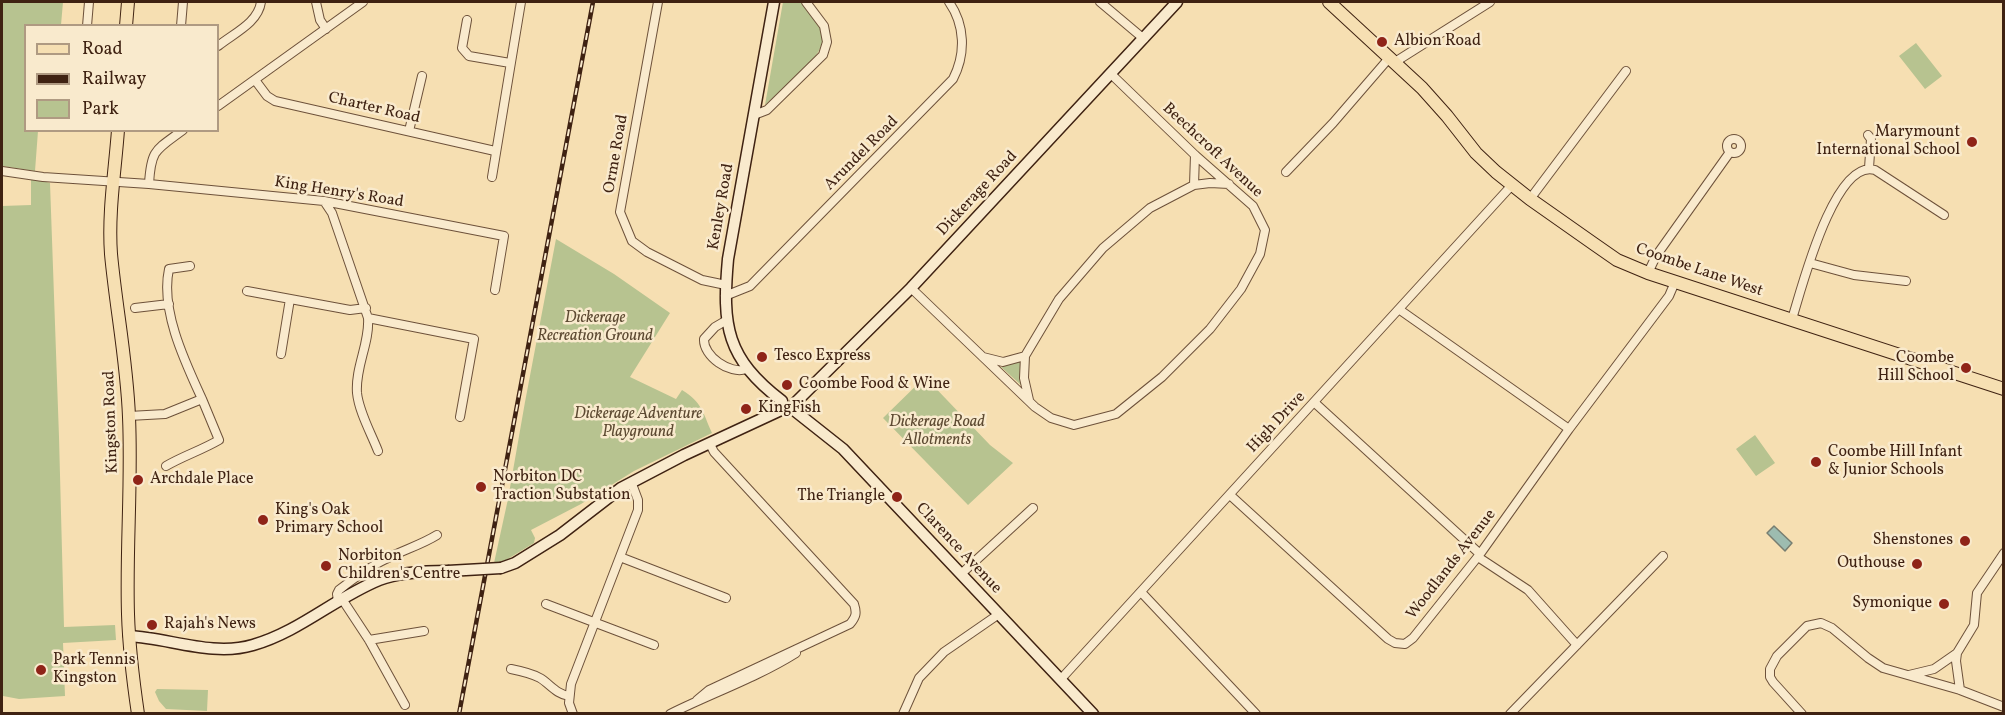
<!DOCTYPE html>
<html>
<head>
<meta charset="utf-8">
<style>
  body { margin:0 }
  #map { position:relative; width:2005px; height:715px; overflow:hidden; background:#f6dfb2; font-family:Vollkorn,serif }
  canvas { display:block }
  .frame { position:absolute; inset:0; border:3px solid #3f2212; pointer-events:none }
  .legend { position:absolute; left:24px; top:24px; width:195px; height:108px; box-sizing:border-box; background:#f9eacd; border:2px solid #af9a82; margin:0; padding:8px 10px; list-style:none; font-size:18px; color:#3f2212 }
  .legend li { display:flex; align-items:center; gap:12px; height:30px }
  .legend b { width:30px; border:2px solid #af9a82 }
</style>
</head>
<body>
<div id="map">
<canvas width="2005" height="715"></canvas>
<div class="frame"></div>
<ul class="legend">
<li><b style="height:8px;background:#f6dfb2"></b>Road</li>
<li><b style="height:8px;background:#3f2212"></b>Railway</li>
<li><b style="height:16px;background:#b7c390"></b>Park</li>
</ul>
</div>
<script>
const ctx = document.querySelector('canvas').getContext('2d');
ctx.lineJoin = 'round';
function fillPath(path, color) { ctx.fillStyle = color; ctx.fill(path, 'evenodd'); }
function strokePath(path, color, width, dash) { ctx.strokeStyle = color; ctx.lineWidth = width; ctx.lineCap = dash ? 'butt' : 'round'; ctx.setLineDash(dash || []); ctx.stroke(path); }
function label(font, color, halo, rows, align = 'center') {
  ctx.font = font + ' Vollkorn,serif'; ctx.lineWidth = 5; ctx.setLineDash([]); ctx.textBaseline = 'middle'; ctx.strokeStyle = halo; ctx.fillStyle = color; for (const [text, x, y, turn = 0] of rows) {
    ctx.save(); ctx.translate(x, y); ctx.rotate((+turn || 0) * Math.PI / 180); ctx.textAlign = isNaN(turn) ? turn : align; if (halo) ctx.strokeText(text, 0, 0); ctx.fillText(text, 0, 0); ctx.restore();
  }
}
fillPath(new Path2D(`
  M2,2H63L61,25L26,26V130L38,131L35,171L2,166Z
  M783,2H802C808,9 817,18 821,27C834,54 782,89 765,105Z
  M1916,43L1942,76L1925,89L1899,56Z
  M31,178L50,183L59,437L64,627L115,625L116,640L63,643L65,696L19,699L3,696L2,698V206L31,205Z
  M556,239L614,274L670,313L630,377L676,399L682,390C702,402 703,413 712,433L634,471L581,504L531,530L535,538L534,543L506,560L494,563L508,499L525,402Z
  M1021,361V385L1001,367Z
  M925,377L990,445L1013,463L968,505L883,418Z
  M1755,435L1775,463L1756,476L1736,449Z
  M157,689L208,690L207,711L166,709L159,701L155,692Z`), '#b7c390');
const water = new Path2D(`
  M1774,526L1792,543L1785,551L1767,533Z`);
fillPath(water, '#9dbcb0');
strokePath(water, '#777e71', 1.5);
const street = new Path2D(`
  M316,2L320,20L326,29
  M658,2L620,212L632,241L647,252L702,280L726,285
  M1100,2L1144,39
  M467,20L462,48L469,56L510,63
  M87,26L89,2
  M181,26L183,2
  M218,46C234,33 258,23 261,2
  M1395,62L1490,2
  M255,80L267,96L275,101L495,151
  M218,106L363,2
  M754,115L767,110L823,55L827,42L824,26L806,2
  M409,131L422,76
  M1868,135L1871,139L1869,168
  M1727 146a7 7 0 1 1 14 0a7 7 0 1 1-14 0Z
  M2,171L43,177L149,184L324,201L504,236L495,290
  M1286,172L1333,123L1390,57
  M492,177L521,2
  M149,184C151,149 156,150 183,130
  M1194,185L1210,183L1229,184
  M1530,199L1626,71
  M324,201L332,213L368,318C370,343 355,367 357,393C359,412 371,433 378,451
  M1810,263L1854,275L1906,281
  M1648,273L1656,256L1730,152
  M911,288L1035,407L1051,418L1074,425L1116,414L1162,377L1210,329L1241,289L1260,254L1265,230L1253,206L1195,155L1111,74
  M247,291L350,310L366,308
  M725,296L750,286L953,79C966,54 965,25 949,2
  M135,308L169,304
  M1400,310L1569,429
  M368,318L474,339L460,417
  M1792,319C1801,291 1834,158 1875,170L1944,215
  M727,320L715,327L704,339C703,356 730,375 746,369
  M281,354L290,299
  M983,357L1003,362L1025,356
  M1029,400L1024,378L1025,356L1059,299L1103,248L1150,208L1194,185L1195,155
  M1315,403L1480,554
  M129,416L165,414L202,399C185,362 160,310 169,269L190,266
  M166,466C183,456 202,450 219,440L202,399
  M1230,495L1388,639L1395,643L1405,644L1413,638L1480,554L1569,429L1669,296L1675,282
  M620,557L726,598
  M1478,557L1528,590L1577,645
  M961,574L1033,508
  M1141,592L1256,714
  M342,599L369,640L405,705
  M338,602L337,594L339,590C353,579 369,567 386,559C403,550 421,545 437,535
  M546,604L654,645
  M369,640L424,631
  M1957,653L1956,661L1960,690
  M511,669C521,671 531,673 540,678C550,684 556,694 569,696
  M1909,675L1934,669L1957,653L1974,625L1977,593L2004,553
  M1061,679L1512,185
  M697,700L709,690L850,624C856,617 857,613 854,604L714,452L710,444
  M573,714L569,703L571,684L638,510V500L632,484
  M670,714C712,693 756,678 796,653
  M903,714L919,678L944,652L999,614
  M1510,714L1663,556
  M1802,714L1773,682L1770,677V669L1777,656L1807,626L1821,623L1832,628L1868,658L1883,668L1960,690L2004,707`);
const secondary = new Path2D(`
  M774,2L728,259C722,326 726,358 782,401
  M796,402L911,288L1177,2
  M795,411L843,449L1093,714
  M501,568L515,563L560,535L621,488L684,455L781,410
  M129,636C169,638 213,657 253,645C299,632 335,598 379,580C400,572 426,571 448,571`);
const primary = new Path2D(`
  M1329,2L1422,88L1447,116L1476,153L1496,172L1530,199L1594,244L1617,260L1648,273L2004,389
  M126,26L128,2
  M118,130C115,171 108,213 111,254C116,308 127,362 129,417C132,483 126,548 128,614C129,647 133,680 138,714`);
strokePath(street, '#6d513a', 10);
strokePath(secondary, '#3f2212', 13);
strokePath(primary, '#3f2212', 14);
strokePath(street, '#f9eacd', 8);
strokePath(secondary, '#f9eacd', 10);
strokePath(primary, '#f6dfb2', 12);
const rail = new Path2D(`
  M459,714L593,2`);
strokePath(rail, '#3f2212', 4.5);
strokePath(rail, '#f9eacd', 2, [7]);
const secondaryBridge = new Path2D(`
  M448,571L501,568`);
strokePath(secondaryBridge, '#3f2212', 13, []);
strokePath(secondaryBridge, '#f9eacd', 10);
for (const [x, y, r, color] of [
  [1382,42,6,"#8f2418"],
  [1972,142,6,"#8f2418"],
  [762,357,6,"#8f2418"],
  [1966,368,6,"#8f2418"],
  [787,385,6,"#8f2418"],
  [746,409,6,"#8f2418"],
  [1816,462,6,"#8f2418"],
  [138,480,6,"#8f2418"],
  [481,487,6,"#8f2418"],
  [897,497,6,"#8f2418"],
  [263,520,6,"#8f2418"],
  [1965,541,6,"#8f2418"],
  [1917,564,6,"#8f2418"],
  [326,566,6,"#8f2418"],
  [1944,604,6,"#8f2418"],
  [152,625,6,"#8f2418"],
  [41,670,6,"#8f2418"]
]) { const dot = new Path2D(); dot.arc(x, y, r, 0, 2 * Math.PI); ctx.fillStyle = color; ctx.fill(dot); strokePath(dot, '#f9eacd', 2); }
label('16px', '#3f2212', '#f9eacd', [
  ["Albion Road",1394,42],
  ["Marymount",1960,133,"right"],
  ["International School",1960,151,"right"],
  ["Tesco Express",774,357],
  ["Coombe",1954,359,"right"],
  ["Hill School",1954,377,"right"],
  ["Coombe Food & Wine",799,385],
  ["KingFish",758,409],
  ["Coombe Hill Infant",1828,453],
  ["& Junior Schools",1828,471],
  ["Norbiton DC",493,478],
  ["Traction Substation",493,496],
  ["Archdale Place",150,480],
  ["The Triangle",885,497,"right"],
  ["King's Oak",275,511],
  ["Primary School",275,529],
  ["Shenstones",1953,541,"right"],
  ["Norbiton",338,557],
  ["Children's Centre",338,575],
  ["Outhouse",1905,564,"right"],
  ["Symonique",1932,604,"right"],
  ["Rajah's News",164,625],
  ["Park Tennis",53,661],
  ["Kingston",53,679]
], 'left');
label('16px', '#3f2212', '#f9eacd', [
  ["Charter Road",374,109,13],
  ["Beechcroft Avenue",1212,151,43],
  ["Orme Road",617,154,-80],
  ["Arundel Road",862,154,-45],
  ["King Henry's Road",339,193,9],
  ["Dickerage Road",978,194,-47],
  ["Kenley Road",722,207,-80],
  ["Coombe Lane West",1699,271,19],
  ["Kingston Road",112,422,-92],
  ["High Drive",1277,423,-47],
  ["Clarence Avenue",958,549,47],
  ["Woodlands Avenue",1452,565,-52]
]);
label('italic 16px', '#5d4a32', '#f9eacd', [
  ["Dickerage",595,319],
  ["Recreation Ground",595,337],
  ["Dickerage Adventure",638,415],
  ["Playground",638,433],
  ["Dickerage Road",937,423],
  ["Allotments",937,441]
]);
</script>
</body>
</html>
